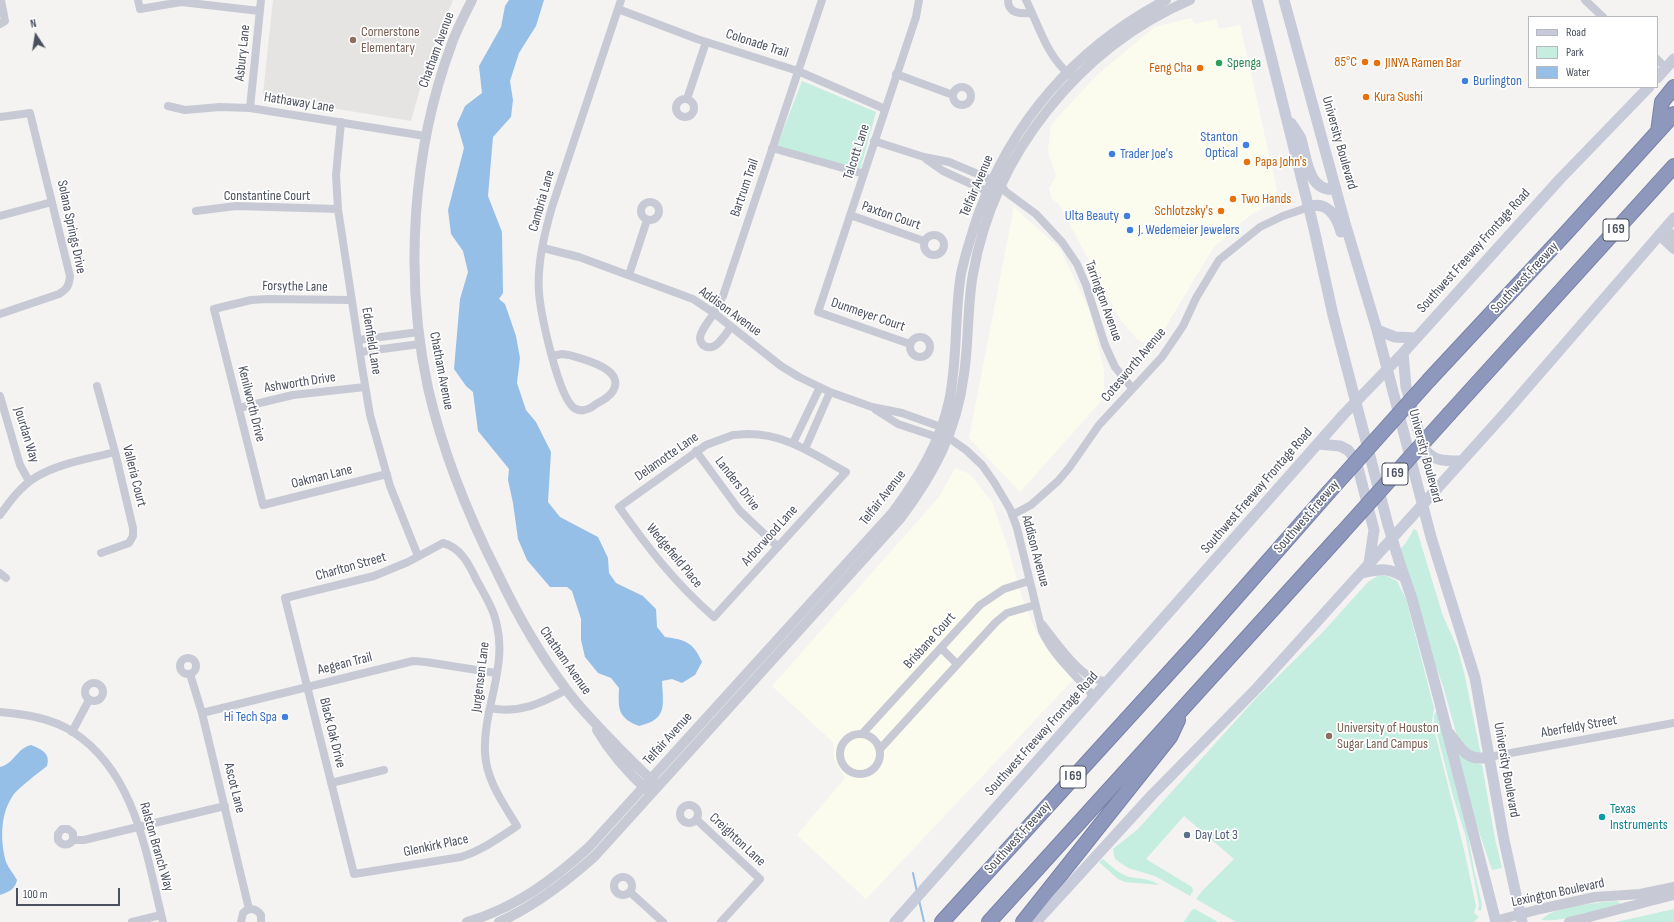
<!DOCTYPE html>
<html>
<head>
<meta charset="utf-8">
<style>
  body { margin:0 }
  #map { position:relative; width:1674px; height:922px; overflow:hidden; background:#f4f3f2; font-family:"Sofia Sans Condensed",sans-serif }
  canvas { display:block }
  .legend { position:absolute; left:1528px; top:16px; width:130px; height:72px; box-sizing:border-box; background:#fff; border:1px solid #b7b9bf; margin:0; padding:5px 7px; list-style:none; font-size:12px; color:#4b505e }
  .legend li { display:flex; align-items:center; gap:8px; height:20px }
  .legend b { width:20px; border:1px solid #b7b9bf }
  .north { position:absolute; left:16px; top:16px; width:40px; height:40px; -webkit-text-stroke:3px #fff; paint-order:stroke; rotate:348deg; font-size:11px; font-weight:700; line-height:16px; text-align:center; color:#4b505e }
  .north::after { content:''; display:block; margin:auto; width:14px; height:18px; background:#4b505e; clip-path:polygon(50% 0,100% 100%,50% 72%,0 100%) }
  .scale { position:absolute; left:16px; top:888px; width:104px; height:18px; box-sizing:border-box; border:2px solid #4b505e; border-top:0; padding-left:5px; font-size:12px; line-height:14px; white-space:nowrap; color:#4b505e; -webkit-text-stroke:3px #fff; paint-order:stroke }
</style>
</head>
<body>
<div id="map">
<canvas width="1674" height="922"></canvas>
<ul class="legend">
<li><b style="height:5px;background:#c6cad9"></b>Road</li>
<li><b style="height:11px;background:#c5ede0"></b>Park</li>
<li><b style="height:11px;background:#95bfe7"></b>Water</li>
</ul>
<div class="north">N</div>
<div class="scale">100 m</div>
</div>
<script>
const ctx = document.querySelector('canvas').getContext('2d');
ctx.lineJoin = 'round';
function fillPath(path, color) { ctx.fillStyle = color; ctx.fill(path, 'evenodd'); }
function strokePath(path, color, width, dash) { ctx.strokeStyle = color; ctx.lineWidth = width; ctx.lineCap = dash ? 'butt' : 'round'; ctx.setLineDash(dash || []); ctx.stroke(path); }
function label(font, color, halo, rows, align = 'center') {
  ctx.font = font + ' "Sofia Sans Condensed",sans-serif'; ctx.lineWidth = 3.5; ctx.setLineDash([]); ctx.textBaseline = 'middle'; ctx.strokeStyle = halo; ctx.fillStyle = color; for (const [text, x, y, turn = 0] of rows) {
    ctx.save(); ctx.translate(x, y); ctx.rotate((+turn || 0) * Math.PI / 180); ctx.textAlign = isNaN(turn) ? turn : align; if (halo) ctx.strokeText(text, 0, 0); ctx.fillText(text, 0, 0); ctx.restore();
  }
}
fillPath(new Path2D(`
  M1191,18L1195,24L1216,19L1219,29L1240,25L1279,199L1249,216L1213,248L1153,348L1137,339L1121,321L1059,204L1052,199L1049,189L1056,176L1048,151L1051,125L1096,76L1155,27Z
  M1014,207L1060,249L1090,312L1104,370V398L1020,492L969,438Z
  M955,468L970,474L992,502L1008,548L1022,597L1037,634L1073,680L866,899L797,835L845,778L834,759L833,742L772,686L939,497Z`), '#fcfcee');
fillPath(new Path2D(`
  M273,0H453L427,64L411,121L264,97L263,94Z`), '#e5e4e3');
fillPath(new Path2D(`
  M802,81L876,112L860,170L777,146Z
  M1414,529L1417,531L1443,616L1457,647L1464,672L1481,755L1471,753L1457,736L1443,686L1432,656L1400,549L1405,544Z
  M1379,575L1387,576L1397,581L1406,599L1434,708L1432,721L1465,854L1476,906L1474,913L1479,917L1474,922H1236L1196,899L1202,891L1234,859L1184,816L1146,859L1192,887L1193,891L1190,896L1155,876L1128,868L1115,859L1113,849L1138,829L1259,695L1321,634L1368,582Z
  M1437,711L1467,829L1474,870L1482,904L1481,911L1478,910L1479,904L1465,834L1453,796L1434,722V715Z
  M1456,749L1466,759L1482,765L1495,839L1502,868L1492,870L1475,820Z
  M1103,859C1110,865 1117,872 1126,876C1136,879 1151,878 1159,885L1125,882L1118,879L1099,862Z
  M1617,901L1621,904C1600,911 1563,922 1542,920C1549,907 1602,902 1617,901Z
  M1194,909H1195L1218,922H1184L1191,911Z
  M1674,909V922H1616Z`), '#c5ede0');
fillPath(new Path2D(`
  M509,0H544L536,26L519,53L510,81L513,100L511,117L493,137L488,196L502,232L503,293L499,299L505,304L516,336L520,358L517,383L526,410L536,422L551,452L548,502L560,517L598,537L608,558L609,573L616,583L643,596L656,609L657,627L665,637C686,640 693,642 702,662L695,675L682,683L672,679L662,681C663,706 668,719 639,726C618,718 618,709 619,688L611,678L598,673L585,657L581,640V619L572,591L567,587H550L527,560L518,539L513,503L508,480L509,469L478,431L473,392L466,386L454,369L460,299L468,272L463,251L451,234L448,210L464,148L457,124L465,106L482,93L479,66L501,27L505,6Z
  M31,745C41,749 51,753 47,766C38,773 21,786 14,794C0,813 0,840 6,862C9,869 14,874 17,880C15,890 8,892 0,895V767C14,764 17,748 31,745Z`), '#95bfe7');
strokePath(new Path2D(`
  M913,873L917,892
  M919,900L924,922`), '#95bfe7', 2);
const motorway = new Path2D(`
  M1658,132L1662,102L1674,87
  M1430,379L1566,233L1674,114
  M1450,413L1674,166
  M942,922L1197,642L1328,493
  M989,922L1341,534
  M1023,922L1170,737L1178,720`);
strokePath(motorway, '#7982a8', 16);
strokePath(new Path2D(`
  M138,0L140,9L181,2L260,11
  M1008,0C1008,14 1021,14 1032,13
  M1026,0C1039,26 1047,57 1071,76
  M1585,0L1603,17
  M618,9L697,39L798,71L885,109
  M0,24L5,21L1,0
  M1657,59L1666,68
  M896,74L953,95
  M953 96a9 9 0 1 1 18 0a9 9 0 1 1-18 0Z
  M676 108a9 9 0 1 1 18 0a9 9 0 1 1-18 0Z
  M687,99L706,42
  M168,106L185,110L220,107L250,108L425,136
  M250,108L261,0
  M0,117L30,113L70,276C69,286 67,289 59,294L0,314
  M341,122L336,175L338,209L362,367L370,415L381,454L390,486L418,556
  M874,141L924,157L949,162L992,180L1001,185L1006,192L1036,214L1062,242L1077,264L1086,285L1105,345L1115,367L1132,388
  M772,148L864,174
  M926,159L943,171L993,194
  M641 211a9 9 0 1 1 18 0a9 9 0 1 1-18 0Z
  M196,211L236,206L338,209
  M850,215L924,241
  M0,216L52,202
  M924 245a10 10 0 1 1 20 0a10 10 0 1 1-20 0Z
  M543,248L579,257L693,299L714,313L781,366L799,377L830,392L872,407L902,413L941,427L949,438L966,450L982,465L994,482L1010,509L1017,528L1042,631C1053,656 1073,672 1090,692L1093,699
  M629,275L647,220
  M352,300L267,299L251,300L214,309L263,505L387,474
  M731,327C725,334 715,354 703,345C701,343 700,340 700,337C702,328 710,320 714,313C717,307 720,301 723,296L822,0
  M910 347a10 10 0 1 1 20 0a10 10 0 1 1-20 0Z
  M358,340L419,332
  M910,344L818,312L916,17L919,0
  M360,352L420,344
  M552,356L562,354L569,355C583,359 626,369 613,391C609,397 602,401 596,404C590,409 582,413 574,408C558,396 541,315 539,293C537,264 544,235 552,207L621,0
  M97,386L115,452L133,528V536L129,543L101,553
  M0,396L20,465L29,481
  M239,408L293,395L365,387
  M876,410L898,424L937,437H942
  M748,434C786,434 813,454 846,472L714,617C676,584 648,548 619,507L706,445L733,435Z
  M793,443L820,387
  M805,449L830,392
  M696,451L740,511L778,547
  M0,515C10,501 21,486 36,477C59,463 89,459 115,452
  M1012,515L1031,505L1058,481L1069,468L1099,425L1162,357L1183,326L1196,298L1219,260L1260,227L1283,216L1309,207
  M443,543C460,547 469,564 476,579C484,594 494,609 497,626C507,668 483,710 485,752C486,780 503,803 517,826C499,838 482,850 461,857L354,874L285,598L374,576L408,562Z
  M0,573L6,578
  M1042,624C1054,639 1076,671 1093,678C1098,680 1104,681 1108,682
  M941,648L957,664
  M180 666a8 8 0 1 1 16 0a8 8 0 1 1-16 0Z
  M190,674L202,713L249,909
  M85 692a9 9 0 1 1 18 0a9 9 0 1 1-18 0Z
  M490,708C519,714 542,703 566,690
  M0,712C24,714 52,718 73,732C136,773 146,854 163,922
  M202,713L413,661L426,662L496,673
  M72,732L89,700
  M862,734L980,605L1004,589L1029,581
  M840 754a20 20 0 1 1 40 0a20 20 0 1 1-40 0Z
  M880,749L996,622L1007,613L1035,605
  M1489,757L1674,723
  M331,783L384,770
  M680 814a9 9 0 1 1 18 0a9 9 0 1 1-18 0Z
  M696,819L760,879L721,922
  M73,840V833L68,829H62L58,834V840C62,846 69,846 73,840H84L225,806
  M614 886a9 9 0 1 1 18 0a9 9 0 1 1-18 0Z
  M630,892L663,922
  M132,922L161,915
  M241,922L243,913C249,907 256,908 261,915V922`), '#c7cad5', 8);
strokePath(new Path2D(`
  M472,0C465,14 457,29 452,43C412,150 404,277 428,388C443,453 468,515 498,574C517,614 539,653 566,689C581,710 600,728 618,747C630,759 642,772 655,783
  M1665,228L1674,237
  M1659,235L1674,249
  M597,730C611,754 627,772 648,791
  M1495,921L1540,909L1595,897L1640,894L1674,887
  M467,922C515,908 553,880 589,847L893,512C918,478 940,443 949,401C958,360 954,316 961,274C965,255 971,237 977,218C1011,122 1075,48 1166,0
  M499,922C535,906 566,882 595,856L900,519C934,474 957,431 964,374C969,341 967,307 973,274C994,154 1079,48 1190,0
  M1569,922C1604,914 1639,903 1674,895`), '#c7cad5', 10);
strokePath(new Path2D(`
  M1257,0L1314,229L1333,315L1388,525L1399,561L1412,599L1435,684L1496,922
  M1284,0L1345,223L1377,330L1431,537L1475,678L1504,840L1522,922
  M1657,78L1674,59
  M1291,123C1294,128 1299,134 1301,139C1307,159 1308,193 1336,189
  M1309,207C1327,200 1337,217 1341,232
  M1377,330L1395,337L1416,338
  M1403,353L1406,387L1423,447C1433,462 1445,461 1462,461
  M1318,444L1340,446L1348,450L1356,460L1374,530L1369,563
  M1361,573C1380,569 1387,567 1404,577
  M1449,733C1461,749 1467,762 1489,757
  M895,922L1344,414L1403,353L1560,179L1649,87
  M1036,922L1152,795L1257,688L1433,493L1506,412L1674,218`), '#c6cad9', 11);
strokePath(motorway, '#8e97bc', 14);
const motorwayBridge = new Path2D(`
  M1328,493L1430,379
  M1341,534L1450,413`);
strokePath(motorwayBridge, '#7982a8', 16, []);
strokePath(motorwayBridge, '#8e97bc', 14);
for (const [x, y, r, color] of [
  [353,40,4,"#8d6e63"],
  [1365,62,4,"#e8710a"],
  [1219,63,4,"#2e9e5b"],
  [1377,63,4,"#e8710a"],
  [1200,68,4,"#e8710a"],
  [1465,81,4,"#3f7fe0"],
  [1366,97,4,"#e8710a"],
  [1246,145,4,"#3f7fe0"],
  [1112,154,4,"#3f7fe0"],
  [1247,162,4,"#e8710a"],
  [1233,199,4,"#e8710a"],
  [1221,211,4,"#e8710a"],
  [1127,216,4,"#3f7fe0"],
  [1130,230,4,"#3f7fe0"],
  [285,717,4,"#3f7fe0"],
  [1329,736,4,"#8d6e63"],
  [1602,817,4,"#0f9aa8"],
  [1187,835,4,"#5c6f8a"]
]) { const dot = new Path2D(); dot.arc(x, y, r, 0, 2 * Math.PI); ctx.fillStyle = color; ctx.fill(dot); strokePath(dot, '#fff', 1.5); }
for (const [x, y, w] of [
  [1616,230,26],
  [1395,474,26],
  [1073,777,26]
]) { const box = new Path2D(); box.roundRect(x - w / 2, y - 11, w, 22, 3); ctx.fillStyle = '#fff'; ctx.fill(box); strokePath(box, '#4b505e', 1); }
label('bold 13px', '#4b505e', null, [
  ["I 69",1616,230],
  ["I 69",1395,474],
  ["I 69",1073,777]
]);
label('14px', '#785e54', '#fff', [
  ["Cornerstone",361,32],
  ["Elementary",361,48],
  ["University of Houston",1337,728],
  ["Sugar Land Campus",1337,744]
], 'left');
label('14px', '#4b505e', '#fff', [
  ["Colonade Trail",757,44,18],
  ["Chatham Avenue",437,50,-70],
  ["Asbury Lane",243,53,-84],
  ["Hathaway Lane",299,103,9],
  ["University Boulevard",1339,143,74],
  ["Talcott Lane",857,152,-72],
  ["Telfair Avenue",977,186,-67],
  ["Bartrum Trail",745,188,-71],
  ["Constantine Court",267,196],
  ["Cambria Lane",542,201,-74],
  ["Paxton Court",891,216,19],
  ["Solana Springs Drive",71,227,78],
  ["Southwest Freeway Frontage Road",1474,251,-48],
  ["Southwest Freeway",1525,278,-47],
  ["Forsythe Lane",295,287,1],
  ["Tarrington Avenue",1103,301,70],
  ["Addison Avenue",730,312,36],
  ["Dunmeyer Court",868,315,19],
  ["Edenfield Lane",371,341,81],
  ["Cotesworth Avenue",1134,365,-50],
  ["Chatham Avenue",441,371,79],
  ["Ashworth Drive",300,383,-9],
  ["Kenilworth Drive",251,404,76],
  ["Jourdan Way",26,435,73],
  ["University Boulevard",1425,456,75],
  ["Delamotte Lane",667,457,-35],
  ["Valleria Court",134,476,76],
  ["Oakman Lane",322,477,-14],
  ["Landers Drive",737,484,52],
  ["Southwest Freeway Frontage Road",1257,491,-49],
  ["Telfair Avenue",883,498,-52],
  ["Southwest Freeway",1307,517,-49],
  ["Arborwood Lane",770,536,-48],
  ["Addison Avenue",1035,551,75],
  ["Wedgefield Place",674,556,50],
  ["Charlton Street",351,567,-16],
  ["Brisbane Court",930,641,-48],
  ["Chatham Avenue",565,661,55],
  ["Aegean Trail",345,664,-14],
  ["Jurgensen Lane",481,677,-83],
  ["Aberfeldy Street",1579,727,-10],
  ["Black Oak Drive",332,733,76],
  ["Southwest Freeway Frontage Road",1042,734,-48],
  ["Telfair Avenue",668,739,-48],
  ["University Boulevard",1506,770,80],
  ["Ascot Lane",234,788,76],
  ["Southwest Freeway",1018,838,-48],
  ["Creighton Lane",737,840,43],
  ["Glenkirk Place",436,846,-12],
  ["Ralston Branch Way",156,847,74],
  ["Lexington Boulevard",1558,893,-12]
]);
label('14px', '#c56008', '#fff', [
  ["85°C",1357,62,"right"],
  ["JINYA Ramen Bar",1385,63],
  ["Feng Cha",1192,68,"right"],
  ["Kura Sushi",1374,97],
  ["Papa John's",1255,162],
  ["Two Hands",1241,199],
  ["Schlotzsky's",1213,211,"right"]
], 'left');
label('14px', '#27864d', '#fff', [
  ["Spenga",1227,63]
], 'left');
label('14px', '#366cbe', '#fff', [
  ["Burlington",1473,81],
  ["Stanton",1238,137,"right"],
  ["Optical",1238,153,"right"],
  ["Trader Joe's",1120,154],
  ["Ulta Beauty",1119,216,"right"],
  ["J. Wedemeier Jewelers",1138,230],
  ["Hi Tech Spa",277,717,"right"]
], 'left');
label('14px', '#0d838f', '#fff', [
  ["Texas",1610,809],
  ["Instruments",1610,825]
], 'left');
label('14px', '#4e5e75', '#fff', [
  ["Day Lot 3",1195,835]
], 'left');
</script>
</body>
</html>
